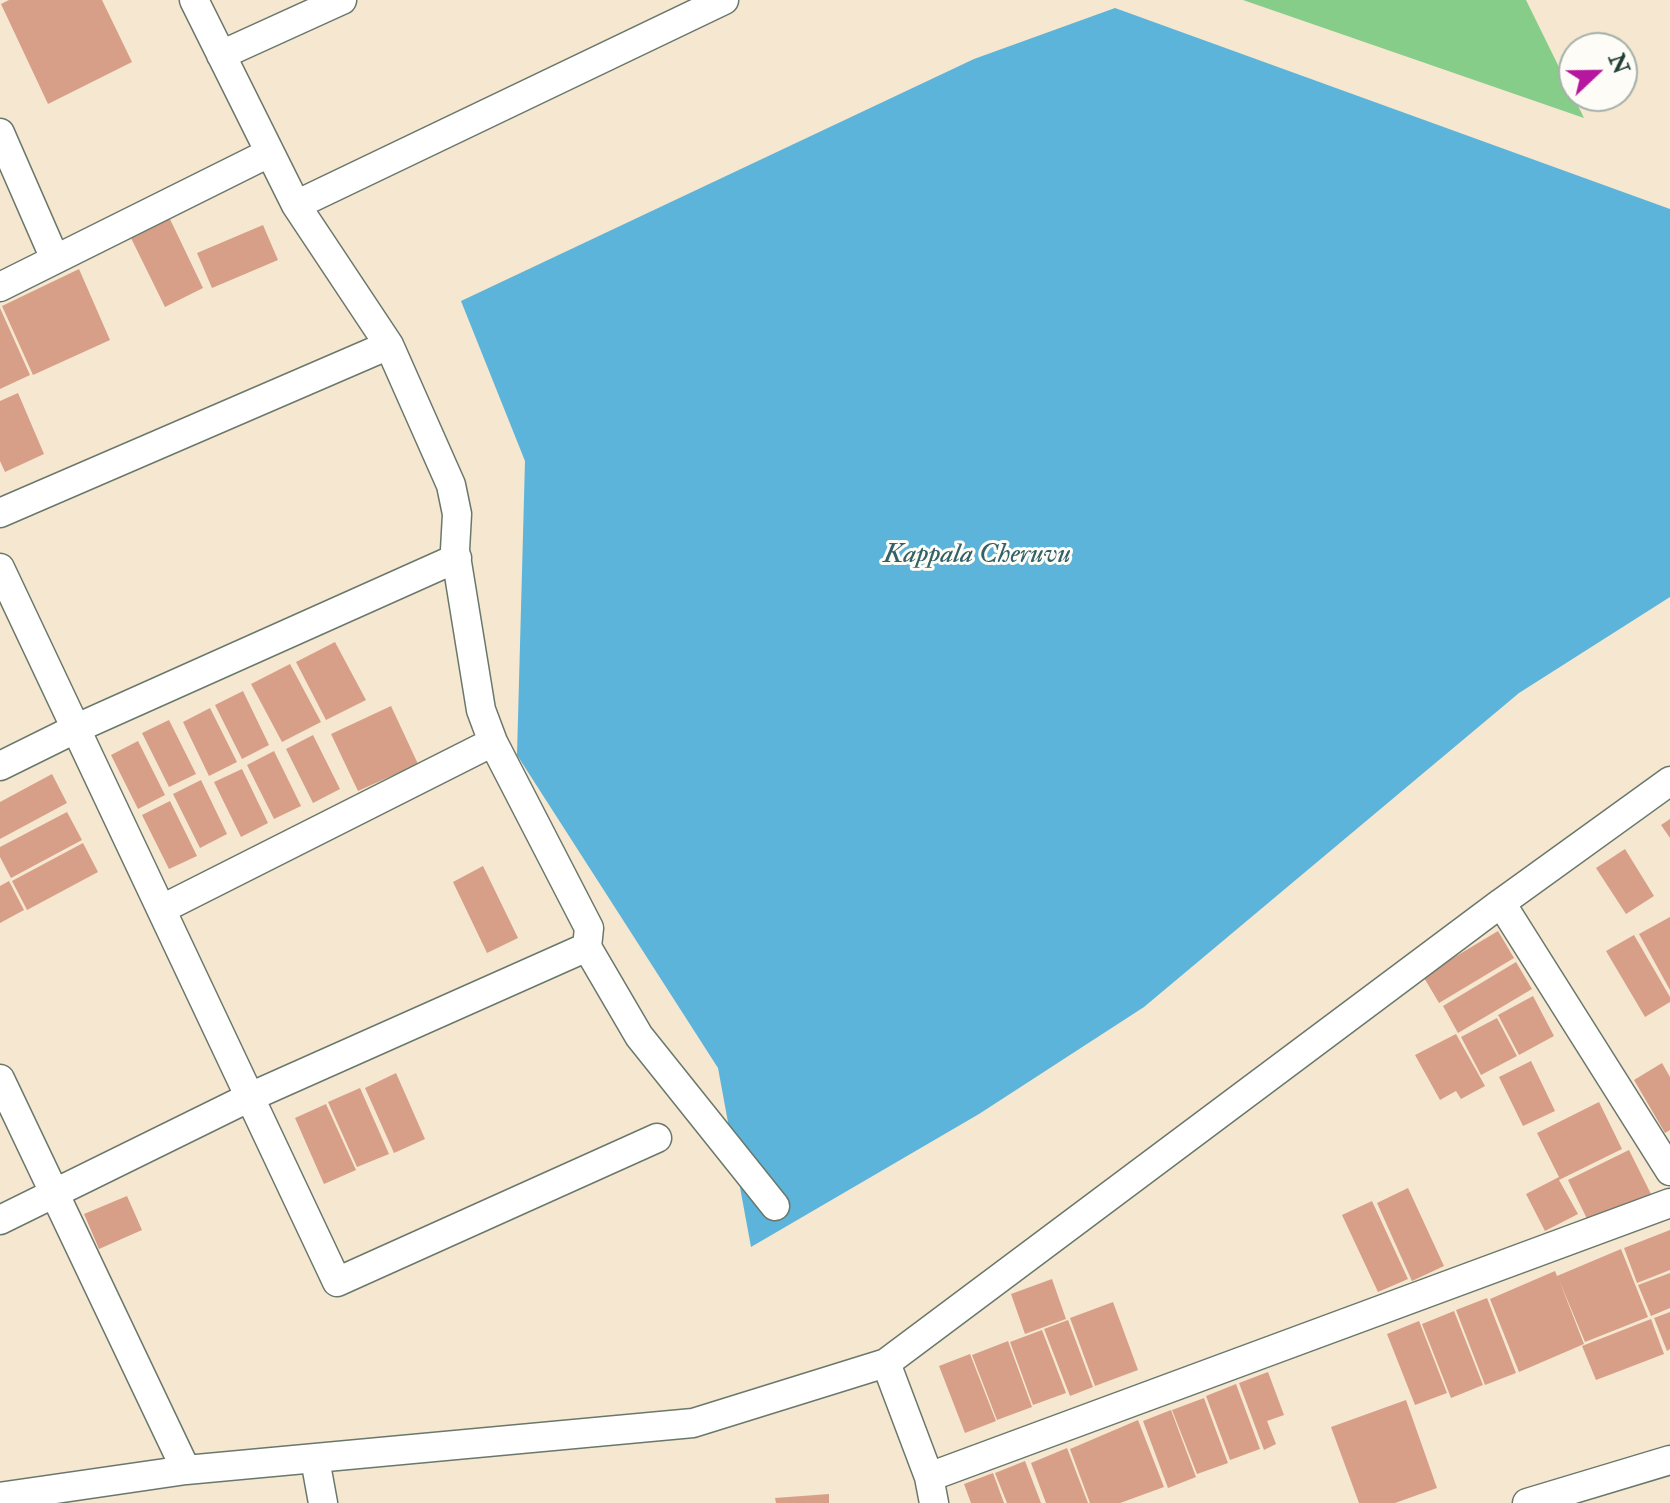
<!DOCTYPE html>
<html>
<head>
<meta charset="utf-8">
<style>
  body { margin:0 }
  #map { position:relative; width:1670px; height:1503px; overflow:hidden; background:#f5e7d0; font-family:"IM FELL Double Pica",serif }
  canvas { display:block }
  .north { position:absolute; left:1558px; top:32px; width:80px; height:80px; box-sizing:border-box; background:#fdfcf7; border:2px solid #a4b0a9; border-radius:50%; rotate:68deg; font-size:22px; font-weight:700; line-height:32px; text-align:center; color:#1f3d34 }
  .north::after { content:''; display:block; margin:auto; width:28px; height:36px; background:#b5179e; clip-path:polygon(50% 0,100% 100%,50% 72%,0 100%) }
</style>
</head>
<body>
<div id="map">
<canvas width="1670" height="1503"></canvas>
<div class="north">N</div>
</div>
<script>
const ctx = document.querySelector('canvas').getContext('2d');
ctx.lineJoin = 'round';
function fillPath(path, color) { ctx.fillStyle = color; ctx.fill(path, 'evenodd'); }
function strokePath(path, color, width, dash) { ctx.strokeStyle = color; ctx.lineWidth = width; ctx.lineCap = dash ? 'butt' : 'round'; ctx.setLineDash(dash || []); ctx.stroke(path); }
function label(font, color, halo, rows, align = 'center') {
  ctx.font = font + ' "IM FELL Double Pica",serif'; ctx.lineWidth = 6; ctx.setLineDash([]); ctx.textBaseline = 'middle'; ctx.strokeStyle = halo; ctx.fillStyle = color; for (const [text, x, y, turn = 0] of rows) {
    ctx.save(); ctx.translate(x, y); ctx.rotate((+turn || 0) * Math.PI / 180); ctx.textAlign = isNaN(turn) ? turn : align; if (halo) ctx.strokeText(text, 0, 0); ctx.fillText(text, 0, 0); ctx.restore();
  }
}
fillPath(new Path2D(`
  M1243,0H1526L1584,118Z`), '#86cd89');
fillPath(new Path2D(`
  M1115,8L1670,209V597L1519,693L1144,1007L979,1114L751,1247L718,1068L517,755L525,461L461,301L974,59Z`), '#5db4da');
fillPath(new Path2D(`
  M9,0H102L132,62L48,104L1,4Z
  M168,215L203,288L165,307L129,234Z
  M263,225L278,260L212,288L197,253Z
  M79,269L110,340L33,375L2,306Z
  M0,308L30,375L0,389Z
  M18,393L44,454L5,472L0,461V401Z
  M335,642L366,700L326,720L296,662Z
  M290,664L321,722L282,742L251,684Z
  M243,691L269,745L242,759L215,705Z
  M391,706L418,764L358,791L331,734Z
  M210,708L237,762L209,776L183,722Z
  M169,720L196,774L169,787L142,733Z
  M313,735L340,789L313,803L286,749Z
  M138,741L165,795L138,809L111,755Z
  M274,751L301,806L274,819L247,765Z
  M242,769L268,823L241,837L214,782Z
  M52,774L67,803L0,839V802Z
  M201,780L227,834L200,848L173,794Z
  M170,801L197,856L169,869L142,815Z
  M67,812L82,840L11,878L0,857V847Z
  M1670,819V838L1661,825Z
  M83,843L98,872L27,910L12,881Z
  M1625,849L1654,896L1626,914L1596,868Z
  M483,866L518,938L487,953L453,882Z
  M9,881L24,910L0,923V886Z
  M1670,917V990L1639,934Z
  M1498,931L1514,958L1439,1003L1423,976Z
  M1634,935L1670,997V1002L1645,1017L1606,951Z
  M1516,962L1532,989L1458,1033L1443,1006Z
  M1533,996L1554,1036L1519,1055L1498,1015Z
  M1497,1018L1517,1056L1481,1075L1461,1037Z
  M1456,1034L1485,1086L1461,1099L1456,1091L1440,1100L1415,1055Z
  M1531,1061L1555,1111L1523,1126L1499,1077Z
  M1662,1063L1670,1077V1130L1665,1133L1634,1080Z
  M396,1073L425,1139L394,1153L365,1088Z
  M360,1088L389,1154L357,1167L328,1102Z
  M1599,1102L1622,1149L1559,1180L1578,1214L1545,1231L1526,1194L1559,1177L1537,1133Z
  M326,1104L356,1170L324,1184L295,1118Z
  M1629,1150L1654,1200L1593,1231L1568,1180Z
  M1408,1188L1444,1266L1412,1281L1377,1203Z
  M127,1196L142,1230L99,1249L84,1214Z
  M1372,1201L1408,1279L1378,1292L1342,1215Z
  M1670,1230V1270L1637,1283L1624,1248Z
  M1621,1249L1648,1317L1585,1342L1559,1280L1584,1344L1519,1372L1490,1299L1555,1271L1557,1276Z
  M1670,1273V1308L1651,1316L1638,1285Z
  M1052,1279L1066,1319L1025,1334L1011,1294Z
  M1487,1298L1516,1373L1485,1385L1456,1310Z
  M1113,1302L1138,1370L1095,1386L1070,1318Z
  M1454,1311L1483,1385L1451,1398L1422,1324Z
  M1670,1312V1349L1667,1351L1654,1318Z
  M1651,1319L1664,1354L1596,1380L1582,1346Z
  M1068,1320L1093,1387L1070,1396L1044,1329Z
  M1419,1321L1447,1393L1415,1405L1387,1334Z
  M1042,1330L1066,1393L1033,1405L1010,1342Z
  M1008,1341L1032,1407L997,1420L972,1355Z
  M970,1354L996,1421L965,1433L939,1366Z
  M1268,1372L1284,1415L1267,1421L1276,1444L1264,1450L1239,1383Z
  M1236,1384L1260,1449L1230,1460L1206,1396Z
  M1204,1398L1228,1463L1197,1474L1172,1410Z
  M1406,1400L1437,1488L1395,1503H1359L1331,1427Z
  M1171,1410L1196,1477L1168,1488L1143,1421Z
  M1138,1420L1164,1487L1120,1503H1090L1070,1449Z
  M1067,1448L1088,1503H1046L1031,1463Z
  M1025,1461L1041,1503H1007L995,1473Z
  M993,1473L1004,1503H971L964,1484Z
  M829,1494V1503H776L775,1498Z`), '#d89f88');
const minor = new Path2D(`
  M221,55L342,0
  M0,133L55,259
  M296,205L724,0
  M0,287L269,153
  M389,345L451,485L457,514L455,550L481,710L493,742L589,928L587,947L639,1036L775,1206
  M0,513L389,345L296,205L194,0
  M0,568L337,1282L657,1138
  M0,766L77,728L457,558
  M1670,781L1501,903L1670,1171
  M162,909L493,742
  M0,1079L186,1470
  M0,1220L250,1097L587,947
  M315,1459L323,1503
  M929,1477L1670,1203
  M0,1497L186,1470L693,1423L886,1363
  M934,1503L929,1477L886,1363L1501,903
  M1527,1503L1670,1460`);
strokePath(minor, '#6a786b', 31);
strokePath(minor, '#fff', 28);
label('italic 28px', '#326166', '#fdfcf7', [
  ["Kappala Cheruvu",977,556]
]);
</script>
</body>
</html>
